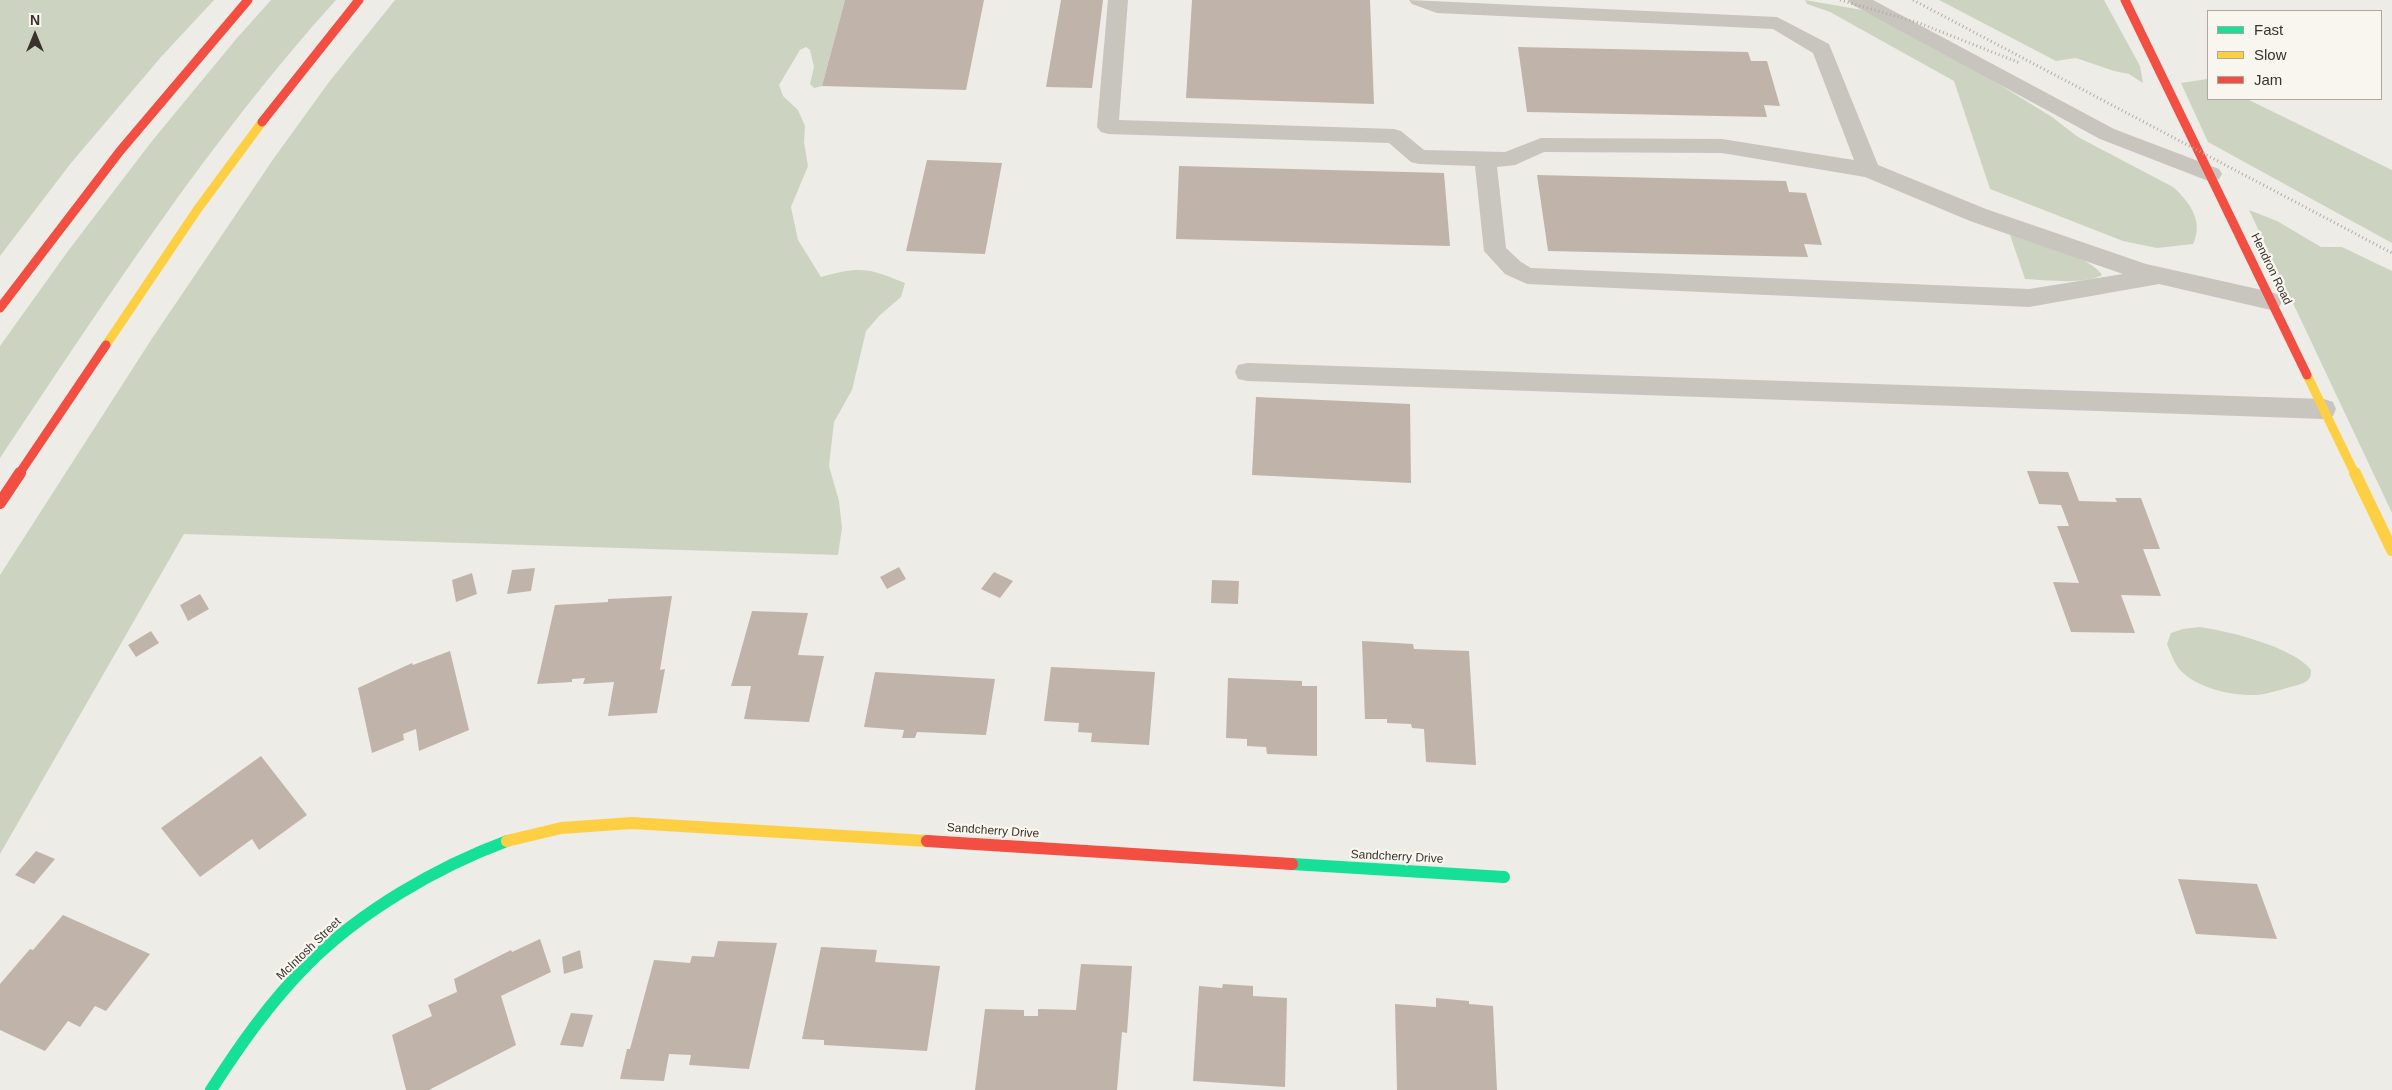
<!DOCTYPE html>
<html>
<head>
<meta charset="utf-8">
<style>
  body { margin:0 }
  #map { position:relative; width:2392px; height:1090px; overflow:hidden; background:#eeece6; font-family:Arial,sans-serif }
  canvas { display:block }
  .legend { position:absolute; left:2207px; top:10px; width:175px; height:90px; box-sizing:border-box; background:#f9f6ef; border:1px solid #aca8a1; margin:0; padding:6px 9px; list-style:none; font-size:15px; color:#39332c }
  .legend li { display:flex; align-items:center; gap:10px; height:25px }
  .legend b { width:25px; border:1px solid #aca8a1 }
  .north { position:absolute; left:10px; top:10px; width:50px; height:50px; -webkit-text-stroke:4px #f9f6ef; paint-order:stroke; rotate:0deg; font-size:14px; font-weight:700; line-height:20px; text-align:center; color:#39332c }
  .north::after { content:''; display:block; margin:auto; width:18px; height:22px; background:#39332c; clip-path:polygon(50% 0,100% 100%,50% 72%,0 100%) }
</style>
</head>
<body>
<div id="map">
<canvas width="2392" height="1090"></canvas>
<ul class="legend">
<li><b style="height:6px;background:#16e098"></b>Fast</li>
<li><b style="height:6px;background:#ffcf43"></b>Slow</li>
<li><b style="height:6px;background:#f24e42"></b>Jam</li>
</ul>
<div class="north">N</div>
</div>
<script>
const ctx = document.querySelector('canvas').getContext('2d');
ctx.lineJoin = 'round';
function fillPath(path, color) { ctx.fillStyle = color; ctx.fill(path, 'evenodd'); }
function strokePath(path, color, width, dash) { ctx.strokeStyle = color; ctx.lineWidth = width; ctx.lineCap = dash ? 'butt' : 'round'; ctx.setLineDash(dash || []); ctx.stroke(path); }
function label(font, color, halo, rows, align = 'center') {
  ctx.font = font + ' Arial,sans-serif'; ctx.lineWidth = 4.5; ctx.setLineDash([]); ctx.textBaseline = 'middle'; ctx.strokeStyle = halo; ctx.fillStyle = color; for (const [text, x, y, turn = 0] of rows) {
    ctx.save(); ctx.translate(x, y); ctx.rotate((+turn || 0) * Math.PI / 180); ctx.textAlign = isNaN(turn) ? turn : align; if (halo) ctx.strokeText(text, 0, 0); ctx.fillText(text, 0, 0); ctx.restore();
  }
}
fillPath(new Path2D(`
  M0,0H214L161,57L71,163L0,256Z
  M271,0H336C210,139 104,302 0,458V346L68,251L152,141L237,38Z
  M395,0H845L822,86L814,88L810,84L814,67L810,50L806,47L800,50L779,85L783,96L798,110L805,126L804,142L808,166L791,207L798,240L821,277C860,266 868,268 905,283L901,297L880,315L866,331L852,390L834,422L829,466L839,501L842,528L838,555L184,534L0,854V575L151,340L274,158L329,82Z
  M1805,0L1862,10L1886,21L1979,72L2052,117L2078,137L2173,187C2190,202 2204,222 2193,244L2157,248L2123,241L1990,189L1954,81L1830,12L1807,4Z
  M1939,0H2104L2140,66L2143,83L2129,74L2114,71L2076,58L2056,61Z
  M2207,79L2208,99H2247L2392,170V243L2208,142L2181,83Z
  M2249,210L2277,221L2321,247H2342L2392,271V513Z
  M2007,226C2026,235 2094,259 2102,275C2085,285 2045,280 2025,279Z
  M2200,627C2228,631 2294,647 2311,670C2312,683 2301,684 2290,687C2279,690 2268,694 2257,695C2233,696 2199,689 2181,671C2174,664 2171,653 2167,644L2171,633L2183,629Z`), '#ccd4c1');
fillPath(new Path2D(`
  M845,0H984L966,90L822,86Z
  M1061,0H1103L1092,88L1046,87Z
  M1192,0H1370L1374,104L1186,98Z
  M1518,47L1748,52L1751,61H1767L1780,106L1764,105L1767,117L1527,112Z
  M927,160L1002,163L985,254L906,251Z
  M1179,166L1444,173L1450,246L1176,239Z
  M1537,175L1786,181L1789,192L1806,193L1822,245L1804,244L1808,257L1548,251Z
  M1256,397L1410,404L1411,483L1252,475Z
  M2027,471L2068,472L2079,501L2117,502L2115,498H2141L2160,549H2143L2161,596L2121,595L2135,633L2071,632L2053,582L2079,583L2057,526H2069L2061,505L2039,504Z
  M899,567L906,579L887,589L880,577Z
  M535,568L531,591L507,594L512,570Z
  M994,572L1013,581L1000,598L981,589Z
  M472,573L477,594L456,602L452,580Z
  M1212,580L1239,581L1238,604L1211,603Z
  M200,594L209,609L188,621L180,605Z
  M672,596L660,670L665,669L657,713L608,716L614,682L583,684L585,678L572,679V682L537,684L555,605L608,602V599Z
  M752,611L808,613L798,655L824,656L809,722L744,719L751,686H731Z
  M151,631L159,643L136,657L128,645Z
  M1362,641L1413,644L1414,649L1469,651L1476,765L1426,762L1424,729L1412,728L1411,724L1387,723V719H1365Z
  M450,651L469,730L419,751L416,729L403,734L404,740L372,753L358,688L412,663L413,665Z
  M1051,667L1155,672L1149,745L1091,742L1092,733L1078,732L1079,723L1044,721Z
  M875,672L995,679L986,735L917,732L915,738H902L904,730L864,727Z
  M1228,678L1302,681V686H1317V756L1267,754L1266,747L1247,746V739L1226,738Z
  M261,756L307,815L259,850L252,839L200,877L161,828Z
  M36,851L55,859L34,884L15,875Z
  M2178,879L2257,884L2277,939L2196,934Z
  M63,915L150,954L106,1011L95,1006L80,1027L68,1021L45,1051L0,1030V984L30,949L33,950Z
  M540,939L551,972L501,996L516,1045L429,1090H406L392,1035L432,1016L428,1005L457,992L454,979L511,950L512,952Z
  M718,941L777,943L749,1069L689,1065L691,1055L669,1054L664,1081L620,1079L627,1049H630L654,960L690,963L692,956L714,957Z
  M821,947L877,950L875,962L940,966L927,1051L824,1045V1040L802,1039Z
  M580,950L583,968L564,974L562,957Z
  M1081,964L1132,966L1127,1033L1122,1032L1117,1090H975L985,1009L1024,1010V1016H1038V1009L1076,1010Z
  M1223,984L1253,986V996L1287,998L1285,1087L1193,1081L1199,986L1222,988Z
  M1436,998L1469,1001V1004L1493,1006L1497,1090H1397L1395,1004L1436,1007Z
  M571,1013L593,1015L583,1047L560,1045Z`), '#c0b4aa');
fillPath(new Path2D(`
  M1108,0H1128L1119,120L1394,129L1401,131L1424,150L1505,152L1541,138L1722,139L1854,160L1813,53L1773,29L1437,13L1412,4L1409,0L1777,17L1829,44L1878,165L1986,209L2146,264L2271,292L2279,295L2283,301L2279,307L2271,310L2159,284L2029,307L1527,284L1505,274L1484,251L1475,166L1419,164L1411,162L1389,143L1108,134L1101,132L1097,127ZM1544,152L1722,153L1865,177L1970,221L2123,274L2029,289L1531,268L1521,262L1506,248L1497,167L1515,165Z
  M1848,0H1873L2114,129L2219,169L2222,174L2219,179L2211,182L2100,139L1851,4Z
  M1247,363L2324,399L2333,402L2336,409L2333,416L2324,419L1247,381L1238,379L1235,372L1238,365Z`), '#c8c4be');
strokePath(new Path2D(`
  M1292,864L1504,877
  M211,1090C240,1045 270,1002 308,964C361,911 437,867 507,841`), '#16e098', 12);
strokePath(new Path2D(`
  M106,345L197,210L262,122
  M2307,375L2355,474`), '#ffcf43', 9);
strokePath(new Path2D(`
  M2355,473L2392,550
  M507,841L561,828L632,823L927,841`), '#ffcf43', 12);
strokePath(new Path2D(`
  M2125,0L2307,375
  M262,122L359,0
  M0,308L120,151L248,0
  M19,474L106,345`), '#f24e42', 9);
strokePath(new Path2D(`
  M0,503L20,473
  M927,841L1292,864`), '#f24e42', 12);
strokePath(new Path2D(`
  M1840,0L1919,23L2020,63
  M1913,0L2392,253`), '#afada9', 3, [1, 3]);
label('12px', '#39332c', '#f9f6ef', [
  ["Hendron Road",2271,269,64],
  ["Sandcherry Drive",993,831,4],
  ["Sandcherry Drive",1397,857,3],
  ["McIntosh Street",309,949,-44]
]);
</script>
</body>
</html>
